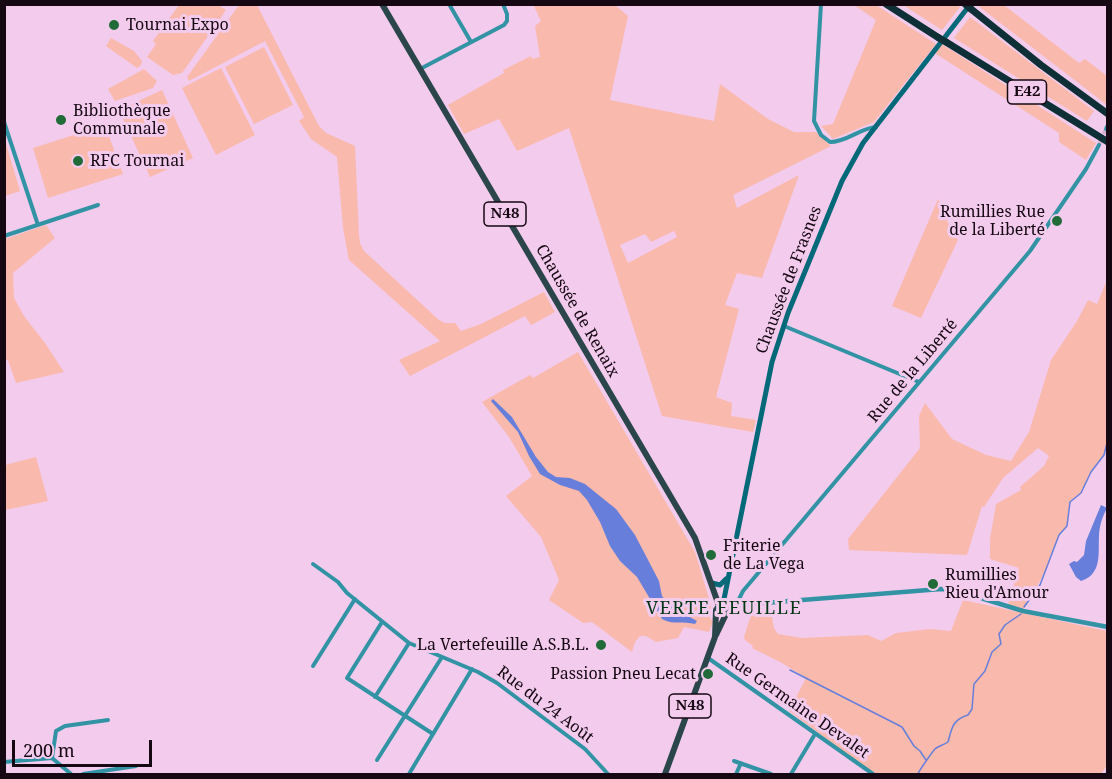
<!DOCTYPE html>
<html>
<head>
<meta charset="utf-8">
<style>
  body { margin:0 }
  #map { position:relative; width:1112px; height:779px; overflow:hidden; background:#f3cbed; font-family:"Noto Serif",serif }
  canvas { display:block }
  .frame { position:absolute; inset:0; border:6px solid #150813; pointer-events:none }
  .scale { position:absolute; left:12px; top:740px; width:140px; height:27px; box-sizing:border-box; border:3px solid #150813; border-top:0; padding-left:8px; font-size:18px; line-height:21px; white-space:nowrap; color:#150813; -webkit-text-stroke:4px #f3cbed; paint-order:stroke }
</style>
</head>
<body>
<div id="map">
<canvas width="1112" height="779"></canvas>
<div class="frame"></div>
<div class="scale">200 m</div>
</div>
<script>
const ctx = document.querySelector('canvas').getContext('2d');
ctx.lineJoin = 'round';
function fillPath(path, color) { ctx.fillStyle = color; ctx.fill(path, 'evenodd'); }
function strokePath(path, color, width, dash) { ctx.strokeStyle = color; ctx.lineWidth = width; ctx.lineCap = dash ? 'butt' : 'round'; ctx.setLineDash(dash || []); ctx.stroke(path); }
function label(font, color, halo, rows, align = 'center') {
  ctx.font = font + ' "Noto Serif",serif'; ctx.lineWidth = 6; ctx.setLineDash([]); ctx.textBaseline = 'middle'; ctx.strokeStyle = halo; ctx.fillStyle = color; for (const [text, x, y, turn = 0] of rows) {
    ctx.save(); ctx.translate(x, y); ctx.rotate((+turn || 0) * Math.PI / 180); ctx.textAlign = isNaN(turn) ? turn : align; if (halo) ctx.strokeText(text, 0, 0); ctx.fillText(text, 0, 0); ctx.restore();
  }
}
fillPath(new Path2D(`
  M538,4L615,5L628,16L610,100L714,121L720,84L768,119L794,132H816L831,146L733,195L737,208L799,175L762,278L737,273L725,305L739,309L716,397L732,403L731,416L756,420L753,432L662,416L569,128L517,151L499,119L464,134L448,105L504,73L503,70L531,56L532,59L540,57L535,26L541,21L534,6ZM674,231L677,237L628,263L620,245L645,234L651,242Z
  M179,5H218L226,10L185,69L182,73L173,75L147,57L156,44L153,41Z
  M239,5H257L319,126L326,133L355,146L359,235L360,243L364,251L439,320L445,323H455L461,331L481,324L544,292L555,312L531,325L525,316L410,376L399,360L440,341L349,260L343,228L337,157L311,139L299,121L304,117L265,41L189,81L187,77Z
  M854,5H876L936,44L874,122L833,139L821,126L833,124L876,20Z
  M957,5L960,7L942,30L903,5Z
  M977,5H1004L1079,63L1085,59L1107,76V105Z
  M970,17L1094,111L1087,121L954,38Z
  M111,38L134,51L142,61L141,65L137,68L106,46Z
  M940,43L1096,143L1086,160L1059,142V133L933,52Z
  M264,47L293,105L254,124L225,67Z
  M221,68L255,135L216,155L182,88Z
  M144,69L157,81L153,88L115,101L108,89Z
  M162,90L193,158L150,177L119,110Z
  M105,125L123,174L48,198L33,148Z
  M5,140L20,191L5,196H4Z
  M938,199L948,219L947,221L958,240L921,318L892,306Z
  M46,225L55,238L13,273L14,298L24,316L45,343L64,372L16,383L8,360H5V239Z
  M1107,280L1108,439L1104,455L1090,473L1081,493L1070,502L1067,526L1059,535L1045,572L1023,611L1008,605L1019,568L990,559V539L996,504L1021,490L1020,487L1044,466L1049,456L1038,448L1003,478L984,507L982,506L967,555L849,550L848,539L920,448L919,416L925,403L952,439L986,455L1011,461L1029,432L1051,360L1077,321L1088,300L1097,304Z
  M578,352L695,552L711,605L710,618L713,622L709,632L684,627L678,638L656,642L646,636H640L635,642L632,652L592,622L583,623L549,600L559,580L541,537L506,496L532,476L509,437L482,402L530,375L533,378Z
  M36,457L48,501L5,510V465Z
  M963,600L1107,631V765L1101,774H874L789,711L806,678L782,663L752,648L753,646L745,640L744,637L751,615L755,610L771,612L774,628L778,634L802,638L868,635L881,641L896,633L930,629L951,631Z`), '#fab9ad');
fillPath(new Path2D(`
  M493,399L512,417L536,457L548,472L556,477L570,478L585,484L616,509L635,535L659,581L662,596L670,606L697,621L695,624C684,621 672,625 662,619L637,577L620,561L610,546L600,522L587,500L579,491L560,485L540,474L529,456L518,432L491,401Z
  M1101,505L1107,508C1104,514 1101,520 1100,527C1096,546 1106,573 1081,581L1076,577L1069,564L1074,561L1077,562L1084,555L1086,541Z`), '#677fdb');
strokePath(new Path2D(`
  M1024,607L1040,585L1059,535L1067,526L1070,502L1081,493L1091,472L1104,455L1108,439
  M790,670L902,727L914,746L920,751L926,760
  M918,774C918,772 933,751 935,749C938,746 944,745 948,742C952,728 952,720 968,715L972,709L974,684L985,671L992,652L1001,644L999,634L1005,625L1021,614`), '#677fdb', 1.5);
strokePath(new Path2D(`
  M1099,145L1106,129`), '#d2aecc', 4, [4, 2]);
strokePath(new Path2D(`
  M449,4L471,42
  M821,4L814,121L821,135L830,142C847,142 860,128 876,127
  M420,69L504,25L507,21V14L503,4
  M4,122L38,225
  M1106,129L1108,125
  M4,236L98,205
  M784,326L919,382
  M313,564L338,582L347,593L409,643L478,672L497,683L585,749L608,774
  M736,605L743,591L1030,251L1086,169L1099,145
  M382,622L347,678L433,734
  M708,658L873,774
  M313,666L355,599
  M375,697L409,643
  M52,758L56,731L65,726L108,720
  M52,758L71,774
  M377,760L442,657
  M734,761L771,774
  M4,762L52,758
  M83,774L136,766
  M409,774L472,669
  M736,774L741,763
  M791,774L815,734
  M1107,774L1108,773`), '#3293a4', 4);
strokePath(new Path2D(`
  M726,606L941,589L958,591L1023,611L1108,627`), '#3293a4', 4.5);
strokePath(new Path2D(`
  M712,583L720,585L726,579
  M723,604L772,362L788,313L842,181L863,143L969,6`), '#016977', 5);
strokePath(new Path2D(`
  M382,4L695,538L719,606
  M716,635L728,610L724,605L719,606
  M665,774L715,637L716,610L719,606`), '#2b464b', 6);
strokePath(new Path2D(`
  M886,4L939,38
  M971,9L1041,65L1108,114
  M946,42L1108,142`), '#0d2f35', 7);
strokePath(new Path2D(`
  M965,4L971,9
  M939,38L946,42`), '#0d2f35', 7);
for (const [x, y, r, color] of [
  [114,25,6,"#216b39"],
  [61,120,6,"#216b39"],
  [78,161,6,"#216b39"],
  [1057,221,6,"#216b39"],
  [711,555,6,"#216b39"],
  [933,584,6,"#216b39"],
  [601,645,6,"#216b39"],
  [708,674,6,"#216b39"]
]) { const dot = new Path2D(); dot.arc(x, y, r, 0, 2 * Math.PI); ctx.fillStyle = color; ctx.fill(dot); strokePath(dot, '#f3cbed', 2); }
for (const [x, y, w] of [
  [1027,92,39],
  [505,214,42],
  [690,706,42]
]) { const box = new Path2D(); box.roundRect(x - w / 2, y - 12, w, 24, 4.5); ctx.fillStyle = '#f3cbed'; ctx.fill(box); strokePath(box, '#150813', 1.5); }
label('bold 15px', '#150813', null, [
  ["E42",1027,92],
  ["N48",505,214],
  ["N48",690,706]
]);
label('16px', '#150813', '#f3cbed', [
  ["Tournai Expo",126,25],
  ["Bibliothèque",73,111],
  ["Communale",73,129],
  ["RFC Tournai",90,161],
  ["Rumillies Rue",1045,212,"right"],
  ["de la Liberté",1045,230,"right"],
  ["Friterie",723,546],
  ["de La Vega",723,564],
  ["Rumillies",945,575],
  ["Rieu d'Amour",945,593],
  ["La Vertefeuille A.S.B.L.",589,645,"right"],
  ["Passion Pneu Lecat",696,674,"right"]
], 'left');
label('16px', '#150813', '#f3cbed', [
  ["Chaussée de Frasnes",789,280,-69],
  ["Chaussée de Renaix",577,311,60],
  ["Rue de la Liberté",913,371,-50],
  ["Rue du 24 Août",545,705,37],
  ["Rue Germaine Devalet",797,706,35]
]);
ctx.letterSpacing = '1.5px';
label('18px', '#003614', '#f3cbed', [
  ["VERTE FEUILLE",724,609]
]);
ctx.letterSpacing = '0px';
</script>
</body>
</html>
